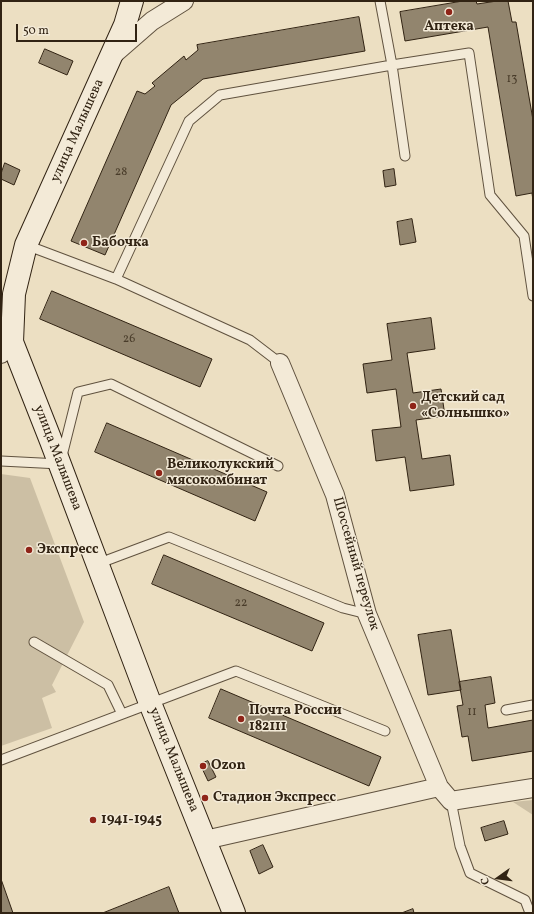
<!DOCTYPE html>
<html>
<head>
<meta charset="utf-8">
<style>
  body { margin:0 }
  #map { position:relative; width:534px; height:914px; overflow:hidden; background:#ecdfc2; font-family:Vollkorn,serif }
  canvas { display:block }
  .frame { position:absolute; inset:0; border:2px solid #312313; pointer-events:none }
  .north { position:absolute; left:478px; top:858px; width:40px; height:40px; -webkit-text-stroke:3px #f3ead7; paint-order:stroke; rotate:256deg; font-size:11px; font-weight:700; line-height:16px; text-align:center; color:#312313 }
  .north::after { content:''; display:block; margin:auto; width:14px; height:18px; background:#312313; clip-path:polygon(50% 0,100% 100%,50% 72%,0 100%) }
  .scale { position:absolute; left:16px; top:24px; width:121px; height:18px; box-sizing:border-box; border:2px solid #312313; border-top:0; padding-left:5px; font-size:12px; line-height:14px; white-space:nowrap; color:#312313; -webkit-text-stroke:3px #f3ead7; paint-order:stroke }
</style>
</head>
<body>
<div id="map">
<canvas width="534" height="914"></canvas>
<div class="frame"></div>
<div class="north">С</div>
<div class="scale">50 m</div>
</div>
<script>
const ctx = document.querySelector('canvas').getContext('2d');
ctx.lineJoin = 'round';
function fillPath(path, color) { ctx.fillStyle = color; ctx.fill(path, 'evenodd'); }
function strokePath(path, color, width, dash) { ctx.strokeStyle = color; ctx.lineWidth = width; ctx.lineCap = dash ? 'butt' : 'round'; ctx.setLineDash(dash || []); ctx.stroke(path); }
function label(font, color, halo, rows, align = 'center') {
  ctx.font = font + ' Vollkorn,serif'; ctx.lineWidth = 3; ctx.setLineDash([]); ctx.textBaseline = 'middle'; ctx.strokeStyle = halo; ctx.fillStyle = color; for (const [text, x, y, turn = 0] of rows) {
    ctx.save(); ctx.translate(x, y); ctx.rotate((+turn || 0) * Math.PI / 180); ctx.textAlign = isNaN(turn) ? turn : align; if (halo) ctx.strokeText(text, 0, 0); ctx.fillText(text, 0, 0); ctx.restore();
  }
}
fillPath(new Path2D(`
  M1,474L30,478L84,622L52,685L56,692L42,698L52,728L1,746Z
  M533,800V815L513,802Z`), '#ccbfa4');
const building = new Path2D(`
  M463,1H476L477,4L497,1H508L512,22H516L533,120V201L532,193L516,196L488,27L405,41L400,12Z
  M359,17L365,51L203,79L171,105L105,255L71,241L137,91L145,94L155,86L152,83L184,56L186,60L198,50L197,45Z
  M45,49L73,61L67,75L39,63Z
  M5,163L20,170L14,185L1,179V174Z
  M394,169L396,185L385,187L383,171Z
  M412,219L416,242L400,245L397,222Z
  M52,291L212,359L200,387L40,319Z
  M431,318L435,349L407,353L413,393L441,389L445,416L416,420L422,459L450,455L454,485L410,491L405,457L376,461L372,430L401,427L396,389L367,393L363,364L392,360L387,324Z
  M107,423L267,492L255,521L95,452Z
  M164,555L324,623L312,651L152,584Z
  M451,630L461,690L428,695L418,635Z
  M491,677L495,703L485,705L488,728L533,720V751L472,761L468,736L462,737L457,706L463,705L459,682Z
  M221,689L381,757L369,786L209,718Z
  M208,761L216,777L208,781L200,764Z
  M504,821L508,834L485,841L481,828Z
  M263,845L273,867L259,874L250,851Z
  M1,879L13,913H1Z
  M169,887L179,913H103Z
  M413,909L414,913H402Z`);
fillPath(building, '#92856e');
strokePath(building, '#312313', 1);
const lane = new Path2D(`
  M405,156L392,65L469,53L490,195L524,236L533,296
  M26,245L116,279L250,340L280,363
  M116,279L189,121L220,95L392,65L380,1
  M1,461L60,464L78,392L111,384L278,466
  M97,564L169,537L343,608L367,614
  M34,642L108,685L122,714
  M506,710L533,705
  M1,760L236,671L385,731
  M451,801L460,846L470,873L525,900L530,913`);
const street = new Path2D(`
  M113,55L152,21L184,1
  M1,354L12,342
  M280,363L335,495L367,614L439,787L451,801L533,788
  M205,840L439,787`);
const secondary = new Path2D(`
  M132,1L125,25L26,245L14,294L12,342L51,441L150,703L234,913`);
strokePath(lane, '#60523f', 11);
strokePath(street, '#60523f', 20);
strokePath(secondary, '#312313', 24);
strokePath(lane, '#f3ead7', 9);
strokePath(street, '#f3ead7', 18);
strokePath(secondary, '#f3ead7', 22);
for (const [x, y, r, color] of [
  [449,12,4,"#8f2418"],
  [84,243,4,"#8f2418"],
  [413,406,4,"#8f2418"],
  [159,473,4,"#8f2418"],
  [29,550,4,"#8f2418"],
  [241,719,4,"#8f2418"],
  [203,766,4,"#8f2418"],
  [205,798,4,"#8f2418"],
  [93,820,4,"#8f2418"]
]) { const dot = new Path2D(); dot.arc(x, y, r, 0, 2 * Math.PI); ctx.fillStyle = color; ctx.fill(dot); strokePath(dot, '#f3ead7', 1.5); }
label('12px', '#493c2a', null, [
  ["13",512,80],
  ["28",121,173],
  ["26",129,340],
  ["22",241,604],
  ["11",472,713]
]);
label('bold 14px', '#312313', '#f3ead7', [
  ["Аптека",449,27,"center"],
  ["Бабочка",92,243],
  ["Детский сад",421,398],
  ["«Солнышко»",421,414],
  ["Великолукский",167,465],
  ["мясокомбинат",167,481],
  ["Экспресс",37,550],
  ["Почта России",249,711],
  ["182111",249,727],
  ["Ozon",211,766],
  ["Стадион Экспресс",213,798],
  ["1941-1945",101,820]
], 'left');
label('14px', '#312313', '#f3ead7', [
  ["улица Малышева",78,131,-66],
  ["улица Малышева",57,458,69],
  ["Шоссейный переулок",355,564,74],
  ["улица Малышева",173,760,68]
]);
</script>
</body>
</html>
